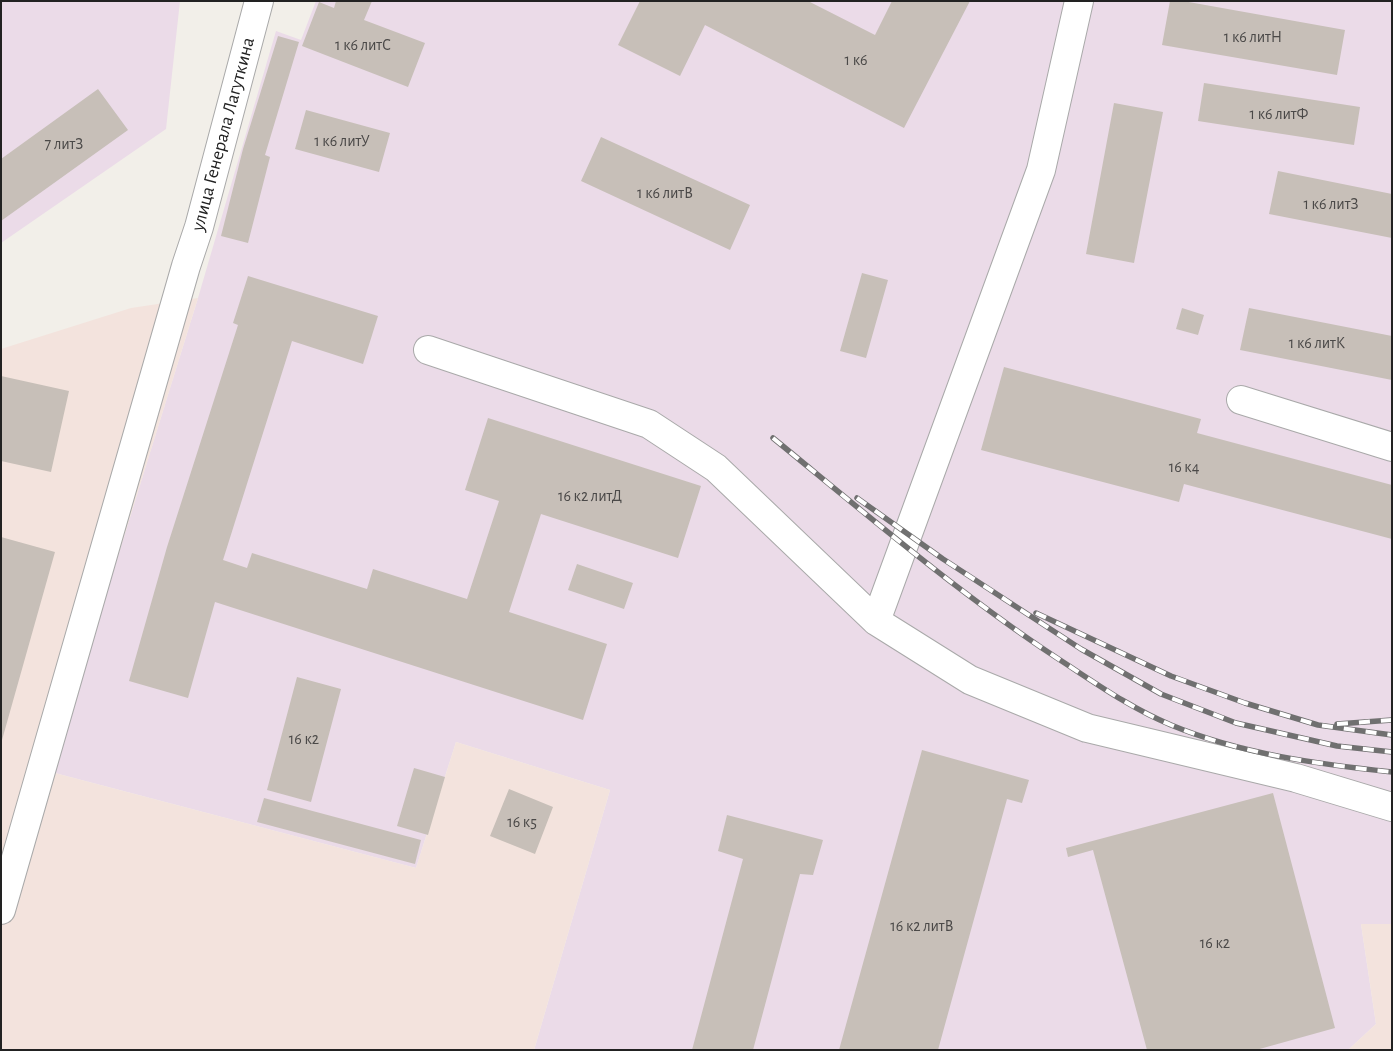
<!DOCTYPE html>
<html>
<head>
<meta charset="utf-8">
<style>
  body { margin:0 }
  #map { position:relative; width:1393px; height:1051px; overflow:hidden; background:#f2efe9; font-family:"Alegreya Sans",sans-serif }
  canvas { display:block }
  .frame { position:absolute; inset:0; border:2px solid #222; pointer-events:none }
</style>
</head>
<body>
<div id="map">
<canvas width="1393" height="1051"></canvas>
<div class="frame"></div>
</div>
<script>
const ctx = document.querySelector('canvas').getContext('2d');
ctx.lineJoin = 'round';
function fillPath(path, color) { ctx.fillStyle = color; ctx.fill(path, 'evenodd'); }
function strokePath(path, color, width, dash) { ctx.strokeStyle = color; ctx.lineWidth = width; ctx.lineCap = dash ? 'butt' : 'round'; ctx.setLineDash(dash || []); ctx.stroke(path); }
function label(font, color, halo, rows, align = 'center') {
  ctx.font = font + ' "Alegreya Sans",sans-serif'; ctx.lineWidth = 5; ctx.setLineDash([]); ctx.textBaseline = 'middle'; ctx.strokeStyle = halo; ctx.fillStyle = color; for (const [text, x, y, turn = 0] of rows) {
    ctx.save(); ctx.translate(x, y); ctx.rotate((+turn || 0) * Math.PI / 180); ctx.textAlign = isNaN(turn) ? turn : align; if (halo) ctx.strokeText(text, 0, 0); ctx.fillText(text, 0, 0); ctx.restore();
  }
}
fillPath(new Path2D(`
  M1,1H180L166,129L1,243Z
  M316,1H1392V924H1361L1376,1024L1348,1050H534L610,790L456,742L416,868L51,772L198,298L276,31L301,40Z`), '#ebdbe8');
fillPath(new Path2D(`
  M198,298L51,772L416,868L456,742L610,790L534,1050H1V349L131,308Z
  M1361,924H1392V1050H1348L1376,1024Z`), '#f3e3dd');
fillPath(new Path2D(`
  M336,1H372L364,20L425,43L408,87L302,46L319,2L334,8Z
  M640,1H808L875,35L892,1H970L904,128L705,25L680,76L618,45Z
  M1170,1H1183L1345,30L1337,75L1162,45Z
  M278,36L299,42L265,155L270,157L248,243L221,236L243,149Z
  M1204,83L1360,107L1354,145L1198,121Z
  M98,89L128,130L1,221V159Z
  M1114,103L1163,112L1134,263L1086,254Z
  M306,110L390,133L379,172L295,149Z
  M601,137L750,205L730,250L581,181Z
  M1278,171L1392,194V238L1269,214Z
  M862,273L888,280L866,358L840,351Z
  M248,276L378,316L363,364L292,341L223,560L247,568L252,553L367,589L373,569L467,599L499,501L465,490L488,418L701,486L678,558L541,514L509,612L607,644L583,720L215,602L188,698L129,681L167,547L238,325L233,323Z
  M1182,308L1204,315L1198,335L1176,329Z
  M1249,308L1392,336V380L1240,350Z
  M1004,367L1201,419L1197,433L1392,485V539L1184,484L1179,502L981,450Z
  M1,376L69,391L51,472L1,461Z
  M1,537L55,552L2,740L1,739Z
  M577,564L633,583L624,609L568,590Z
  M297,677L341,689L311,802L267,790Z
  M922,750L1029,780L1022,803L1007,799L938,1050H839Z
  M414,768L445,777L428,835L397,826Z
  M509,789L553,807L535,854L490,836Z
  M1273,793L1335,1028L1256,1050H1147L1093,850L1068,857L1066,848Z
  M264,798L421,840L415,864L257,822Z
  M727,815L823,840L813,875L800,874L753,1050H692L743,859L718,851Z`), '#c7bfb8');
const minor = new Path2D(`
  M428,350L649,424L716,468L876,621L970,680L1087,728L1296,778L1392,807
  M1241,400L1392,447
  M876,621L1041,170L1079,1
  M1,910L186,266L199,227L259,1`);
strokePath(minor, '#a9a9a9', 30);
strokePath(minor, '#fff', 28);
const rail = new Path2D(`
  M773,438C866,514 957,592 1057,658C1094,682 1130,708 1171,725C1241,754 1317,764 1392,772
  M857,498L943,559L1081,649L1161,694L1236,723L1337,746L1392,752
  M1036,613L1171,676L1245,703L1318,725L1392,735
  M1337,724L1392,720`);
strokePath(rail, '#707070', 5.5);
strokePath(rail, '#fff', 4, [11]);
label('16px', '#4b4948', null, [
  ["1 к6 литН",1253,37],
  ["1 к6 литС",363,45],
  ["1 к6",856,60],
  ["1 к6 литФ",1279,114],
  ["1 к6 литУ",342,141],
  ["7 литЗ",64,144],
  ["1 к6 литВ",665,193],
  ["1 к6 литЗ",1331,204],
  ["1 к6 литК",1317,343],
  ["16 к4",1184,467],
  ["16 к2 литД",590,496],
  ["16 к2",304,739],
  ["16 к5",522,822],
  ["16 к2 литВ",922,926],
  ["16 к2",1215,943]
]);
label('19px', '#222', '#fff', [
  ["улица Генерала Лагуткина",223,134,-75]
]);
</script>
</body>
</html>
